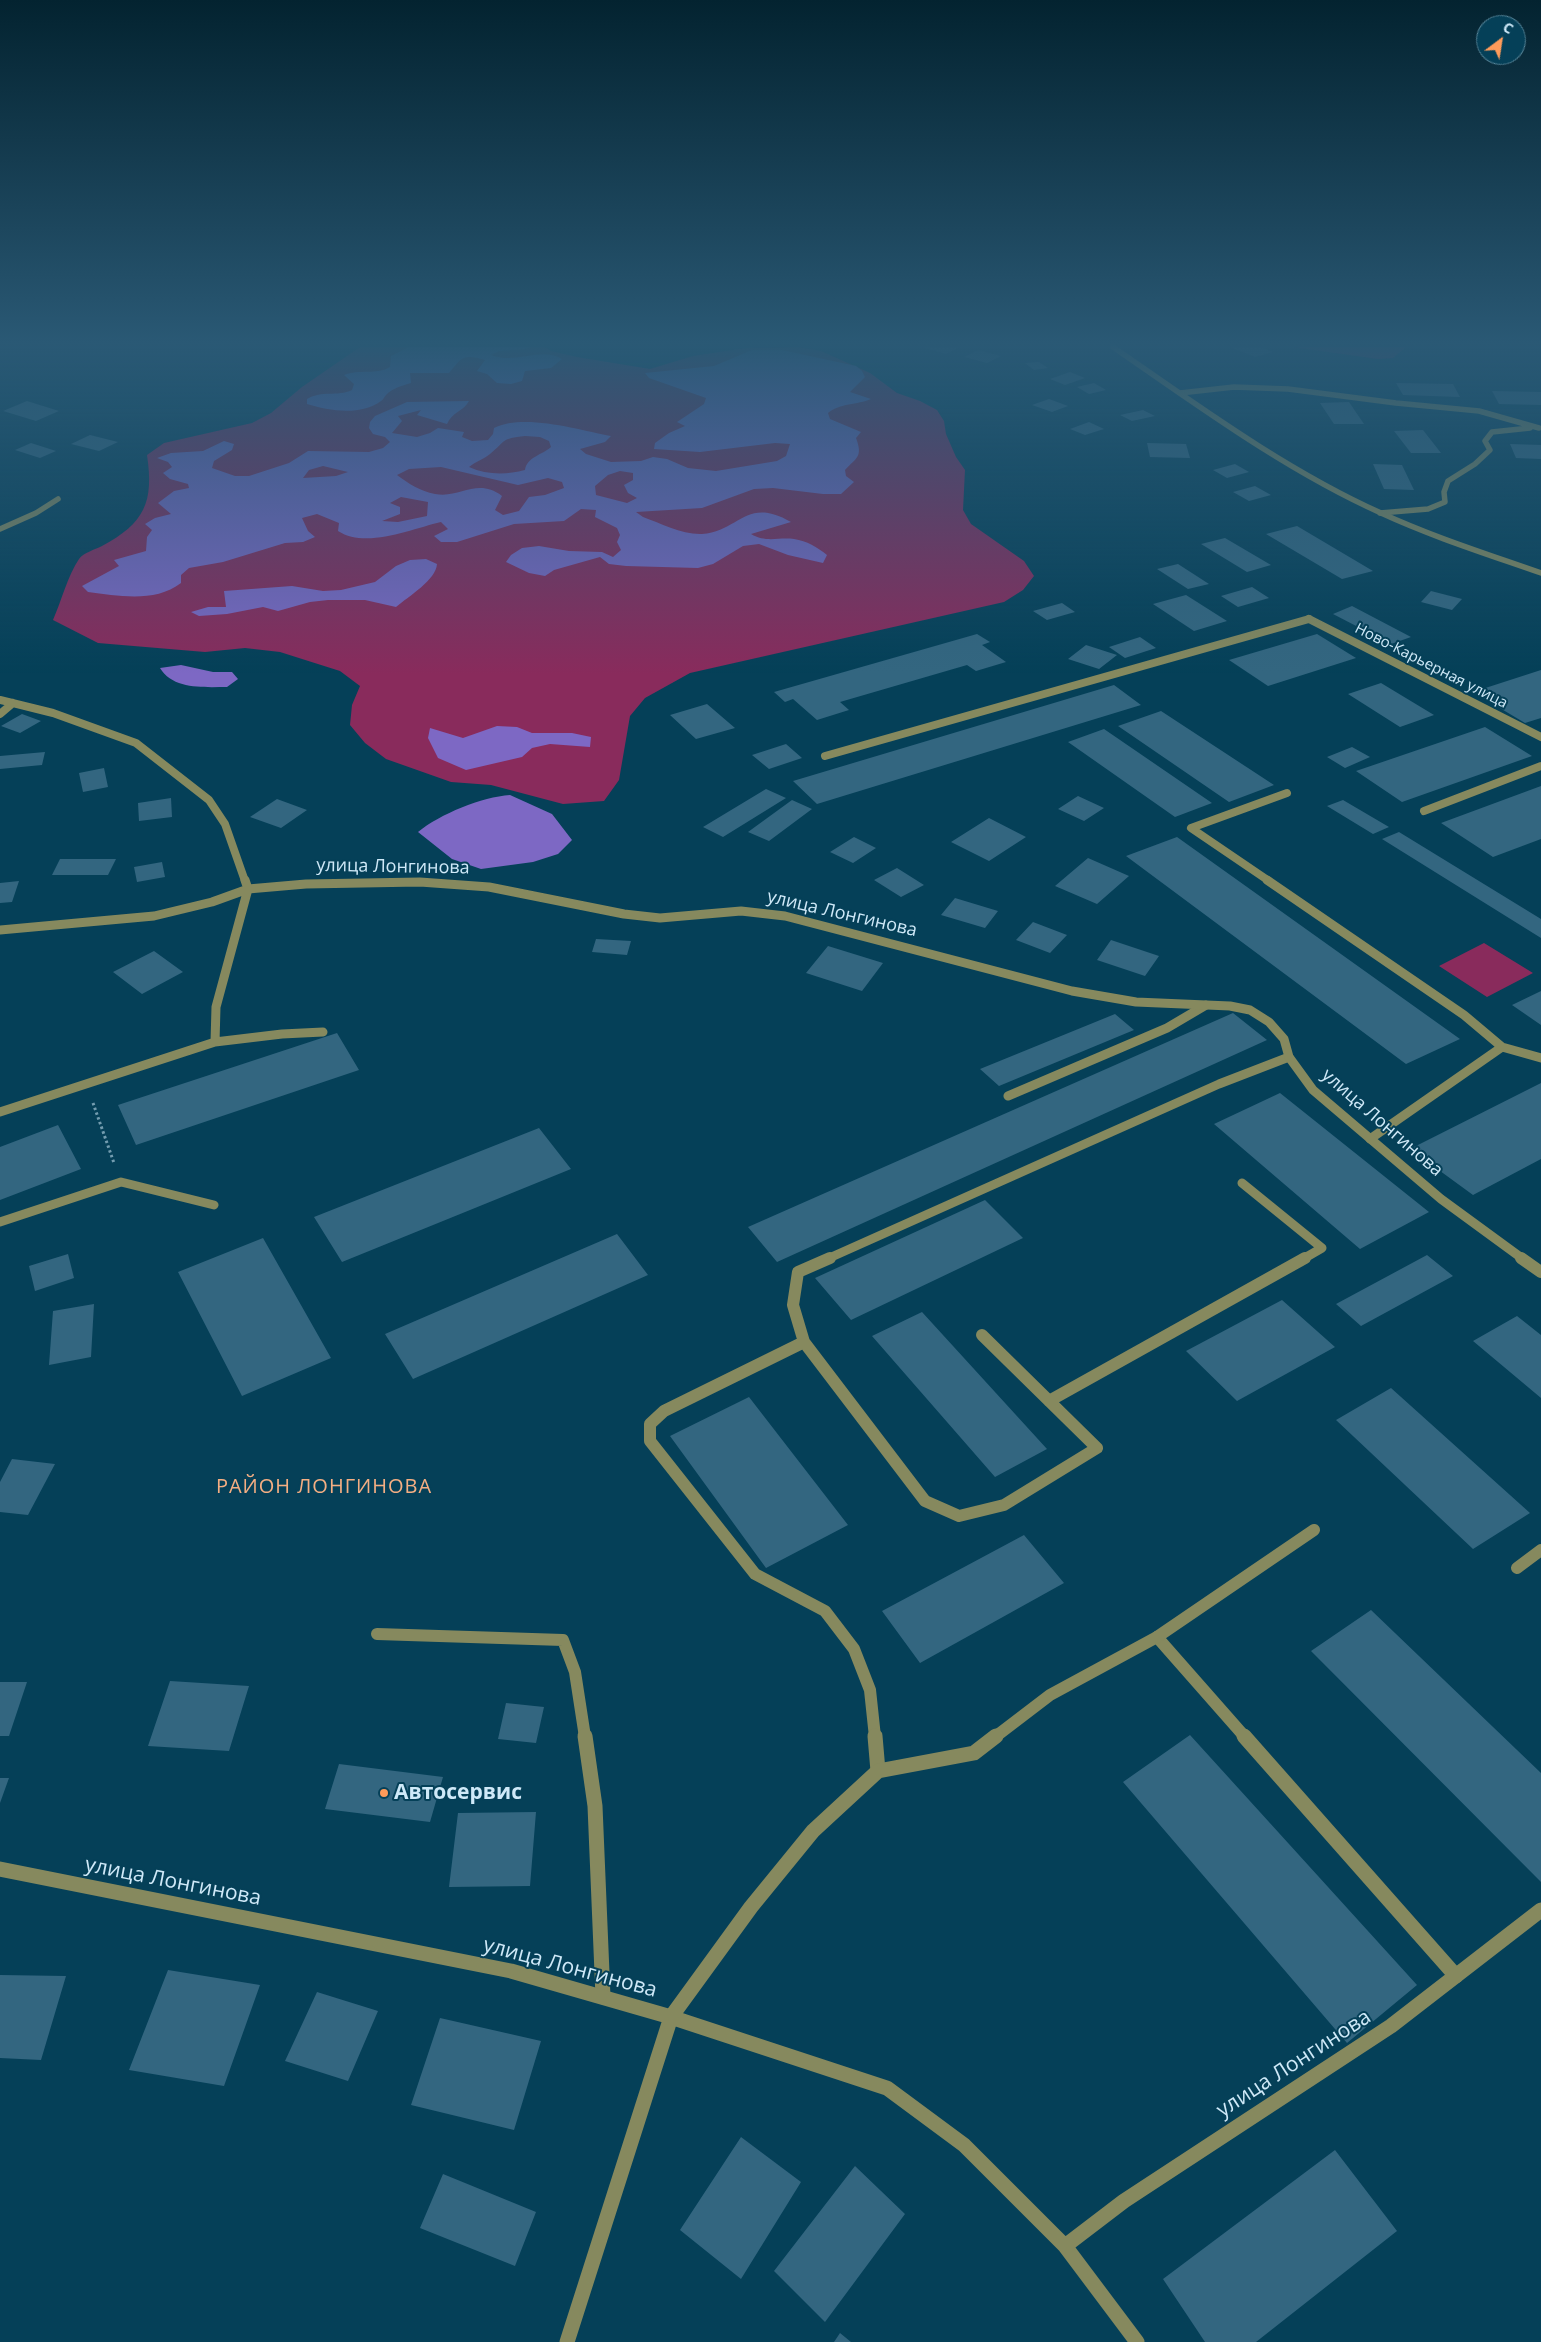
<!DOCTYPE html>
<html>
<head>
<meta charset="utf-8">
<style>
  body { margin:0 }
  #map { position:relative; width:1541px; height:2342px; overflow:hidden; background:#054058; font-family:"Open Sans",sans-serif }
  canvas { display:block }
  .north { position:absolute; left:1476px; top:15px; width:50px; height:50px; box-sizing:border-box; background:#054058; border:1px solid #568498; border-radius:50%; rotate:31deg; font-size:14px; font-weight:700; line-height:20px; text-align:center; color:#cfe9f8 }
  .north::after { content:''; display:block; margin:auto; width:18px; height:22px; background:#ff9b5a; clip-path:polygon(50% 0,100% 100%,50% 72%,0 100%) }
</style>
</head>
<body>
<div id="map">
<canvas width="1541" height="2342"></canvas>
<div class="north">С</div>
</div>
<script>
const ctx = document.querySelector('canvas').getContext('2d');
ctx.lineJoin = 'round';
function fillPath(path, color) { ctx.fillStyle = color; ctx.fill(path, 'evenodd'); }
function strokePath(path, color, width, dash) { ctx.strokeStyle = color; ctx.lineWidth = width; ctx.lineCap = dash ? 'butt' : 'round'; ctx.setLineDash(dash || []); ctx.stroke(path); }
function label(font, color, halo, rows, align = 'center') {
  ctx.font = font + ' "Open Sans",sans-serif'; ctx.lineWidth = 4; ctx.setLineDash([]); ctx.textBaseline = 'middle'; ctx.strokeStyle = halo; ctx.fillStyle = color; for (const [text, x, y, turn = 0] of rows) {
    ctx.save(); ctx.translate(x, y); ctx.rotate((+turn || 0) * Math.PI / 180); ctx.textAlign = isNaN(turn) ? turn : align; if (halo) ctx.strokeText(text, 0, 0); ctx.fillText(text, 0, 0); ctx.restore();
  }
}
fillPath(new Path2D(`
  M360,347H545L551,351L577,357L650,369L693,356L746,348L799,347L821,351L870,373L897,393L920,401L937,410L944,421L946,434L956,457L965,470L963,510L971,524L1024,561L1034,576L1023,590L1004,602L690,673L645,698L630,716L619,780L604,801L563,804L491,785L451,782L386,759L365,743L350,725L352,705L360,686L340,671L280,652L245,648L205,652L98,643L53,620C61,602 68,575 79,559C83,553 96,549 102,546C145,523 154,502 147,455L164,443L252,423L271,413L302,387Z
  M1293,347H1406L1393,358L1378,359Z
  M1484,943L1533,973L1487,997L1439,966Z`), '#892b5c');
fillPath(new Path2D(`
  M409,347H530L526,349L499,351L491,355C515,365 541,346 562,359L551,368L525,371L522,381L511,384L497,383L487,374L477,371L485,360C463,353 461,358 449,373H410L411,383C401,386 393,388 386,395C384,397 383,400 381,401C361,416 329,411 307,404V399C322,390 337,397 352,390L354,384L344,375C359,369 377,375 390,367L391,356Z
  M752,350H782L856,366L862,371L865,377L850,392L871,399C857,405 840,403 828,413L830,419L861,432L856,438C863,457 857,457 845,470L846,476L854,482L841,494H823L773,488L754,489L702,508L636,512L643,517C660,523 683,535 702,534C740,531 746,496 791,522L751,534C766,543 778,537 794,539C807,541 817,547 827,555L823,563L788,555L759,544L743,546L713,564L698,568L626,566L609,564L600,557L554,570L545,576L529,573L506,562L511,555L522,548L539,546L569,551L602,552L613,557L621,550L617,542L620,535L617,528L595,517L596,510L581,509L564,521L514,524L457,542H441L434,536L448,529L441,522C411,529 366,549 338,531L339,523L317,514L302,518L308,531L315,537L303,542L285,543L223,562L189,568L181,575V583C155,603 119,596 88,592L82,586L119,566L114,560L146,551L147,537L152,530L145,524L155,518L171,514L158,503L174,491L189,488L188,484L170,479L163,473L172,467L168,462L157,458L171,453L203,451L224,441L234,444L232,450L214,461L212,468L235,476H249L289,463L308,451L369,452L383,448L390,442L385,437L373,434L369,428L370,422L375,416L407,402L469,401C464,411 452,412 447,424L417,415L421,410L398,416L402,421L392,433L417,437L430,433L438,428L464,432L462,437L472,441L488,440L493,434L494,428C524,413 579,430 611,436L605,442L580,449L586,454L611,462L641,461L653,457L667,459L688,468L716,471L777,461L786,456L790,444L775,443L700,452L654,449L655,443L669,433L685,426L677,422L704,404L706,398L649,378L645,373L714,366ZM525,436L540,437L549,441L551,447C542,455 527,457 525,470C506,475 487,475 469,467C475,462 484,459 490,454C507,440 500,439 525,436ZM323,466L348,472L336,476L303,478L309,470ZM441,467L518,485L548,478L562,482L564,488L545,495L529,497L519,511L503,515L495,510L502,496C477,477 460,499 435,494C420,491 409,484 397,475L409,469ZM620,471L633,473V480L624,485L628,493L637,498L627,503L596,495L595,486L608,475ZM401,497L428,502L427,516L398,522L382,521L400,514V507L390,503Z
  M426,559L437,564C436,580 409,596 396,607L365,600H328L310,602L278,611L263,607L227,614L199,616L191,612L208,607H226L224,591L292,586L323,591L341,590L375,582L396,566L410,560Z
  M181,665L213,672H232L238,679L227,687C205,687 173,690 160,668Z
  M497,726L517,727L532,733H572L591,737L590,747L550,744L532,748L522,757L466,770L438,758L428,738L430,728L463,738Z
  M510,795L552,814L572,840L558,854L533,862L481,869L452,859L418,832C440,814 482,797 510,795Z`), '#7d68c4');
fillPath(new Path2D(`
  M922,347H960L946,354Z
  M1230,347H1260L1273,352L1255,357Z
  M978,350L1001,356L987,363L964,357Z
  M1039,362L1048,368L1034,370L1025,363Z
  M1070,372L1085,378L1065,385L1050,379Z
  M1094,383L1106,390L1089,394L1077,387Z
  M1396,383L1453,384L1460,397L1403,395Z
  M1492,391L1541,392V405L1499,404Z
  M1049,399L1068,406L1052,412L1032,405Z
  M27,401L59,411L36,421L3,411Z
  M1349,402L1364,424H1334L1320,403Z
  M1143,410L1155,416L1132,421L1120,415Z
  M1089,422L1104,429L1085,435L1070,429Z
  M1423,430L1441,453H1411L1394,431Z
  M90,435L118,442L99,451L71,444Z
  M31,443L56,451L40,458L15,450Z
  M1147,443L1186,444L1190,458L1150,457Z
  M1510,444L1541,445V459L1516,458Z
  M1235,464L1249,472L1227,478L1213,470Z
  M1373,464L1402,465L1414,490L1384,489Z
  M1255,486L1271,495L1249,501L1233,492Z
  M1297,526L1373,571L1342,579L1266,534Z
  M1225,538L1271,565L1247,572L1201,544Z
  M1178,564L1209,584L1188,589L1157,569Z
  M1252,587L1269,598L1238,607L1221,596Z
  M1431,591L1462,599L1452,610L1421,602Z
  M1186,595L1227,621L1194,631L1153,604Z
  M1062,603L1075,612L1047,620L1033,611Z
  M1352,606L1411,637L1391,644L1333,614Z
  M977,634L990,642L982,645L1006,662L976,671L967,665L840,702L849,710L817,720L793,699L785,702L774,692Z
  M1317,634L1356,658L1268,686L1229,660Z
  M1140,637L1156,648L1125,658L1109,647Z
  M1086,645L1117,655L1099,669L1068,659Z
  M1541,670V718L1525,723L1473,692Z
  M1381,683L1434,715L1400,727L1348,694Z
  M1114,685L1141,705L817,804L793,781Z
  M707,704L735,728L696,739L670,715Z
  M1161,711L1274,785L1229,802L1118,726Z
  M22,714L41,721L20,733L1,726Z
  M1485,727L1532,756L1402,802L1356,771Z
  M1104,729L1212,803L1175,817L1068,742Z
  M786,744L802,758L769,769L752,755Z
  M1352,747L1370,757L1345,768L1327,757Z
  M45,752L42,765L0,769V756Z
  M104,768L108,787L83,792L79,773Z
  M1541,786V839L1493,857L1441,823Z
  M766,789L786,798L723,837L703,827Z
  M1078,796L1104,808L1084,821L1058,809Z
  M171,798L172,817L139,821L138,803Z
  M277,799L307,810L281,828L250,817Z
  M792,800L812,809L769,841L748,832Z
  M1343,800L1389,827L1373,834L1327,806Z
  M989,818L1026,837L989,861L951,842Z
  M1399,832L1541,919V938L1382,839Z
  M854,837L876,848L853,863L830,852Z
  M1177,837L1460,1039L1406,1064L1126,856Z
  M1088,858L1129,876L1097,904L1055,886Z
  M60,859H116L108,875H52Z
  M162,862L165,877L137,882L134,867Z
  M897,868L924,885L901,897L874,880Z
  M19,881L12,902L0,903V883Z
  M955,898L998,911L985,928L941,915Z
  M1033,922L1067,935L1050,953L1016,940Z
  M596,939L631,941L627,955L592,952Z
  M1111,940L1159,956L1145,976L1097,960Z
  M828,946L883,963L862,991L806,973Z
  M154,951L183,972L142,994L113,972Z
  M1541,991V1025L1512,1005Z
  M1233,1013L1267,1040L777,1262L748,1227Z
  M1115,1014L1134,1030L999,1086L980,1069Z
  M337,1033L359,1070L136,1145L118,1105Z
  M1541,1083V1159L1473,1195L1410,1149Z
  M1280,1093L1429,1212L1360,1249L1214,1124Z
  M58,1125L81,1169L0,1200V1147Z
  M539,1128L571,1169L342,1262L314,1217Z
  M985,1200L1023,1238L851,1320L815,1278Z
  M617,1234L648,1275L413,1379L385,1334Z
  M263,1238L331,1358L242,1396L178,1272Z
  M68,1254L74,1278L35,1291L29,1266Z
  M1427,1255L1453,1276L1361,1326L1336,1304Z
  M1282,1300L1335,1347L1237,1401L1186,1351Z
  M94,1304L91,1357L49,1365L53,1311Z
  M922,1312L1047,1449L995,1477L872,1336Z
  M1517,1316L1541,1335V1398L1473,1341Z
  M1391,1388L1530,1513L1473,1549L1336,1420Z
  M749,1397L848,1525L766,1568L670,1436Z
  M12,1459L55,1464L28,1515L0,1512V1482Z
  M1024,1535L1064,1583L920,1663L882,1611Z
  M1371,1610L1541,1773V1882L1311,1651Z
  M170,1681L249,1686L229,1751L148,1746Z
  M0,1682H27L9,1736H0Z
  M506,1703L544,1707L536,1743L498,1739Z
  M1190,1735L1417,1985L1347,2043L1123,1782Z
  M339,1764L443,1777L430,1822L325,1809Z
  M0,1778H9L0,1803Z
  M536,1812L530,1886L449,1887L458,1813Z
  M168,1970L260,1985L224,2086L129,2070Z
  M0,1975L66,1976L41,2060L0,2058Z
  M317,1992L378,2011L348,2081L285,2061Z
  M440,2018L541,2041L514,2130L411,2105Z
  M741,2137L801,2182L741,2279L680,2230Z
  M1335,2150L1397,2231L1256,2342H1205L1163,2279Z
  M855,2166L905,2214L825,2322L774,2271Z
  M443,2174L536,2212L515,2266L420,2228Z
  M840,2333L851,2342H834Z`), '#336680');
strokePath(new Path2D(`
  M93,1103L114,1163`), '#739caf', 3, [2.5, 2.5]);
strokePath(new Path2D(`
  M1180,393L1234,387L1288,389L1396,403L1479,411L1539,428
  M1380,513L1428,509L1445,502L1444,492L1448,481L1475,464L1490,450L1485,441L1492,432L1530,428
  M0,529L36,513L58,499`), '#86895e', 5.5);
strokePath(new Path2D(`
  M825,756L1309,619
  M1424,811L1541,766
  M1269,881L1191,828L1287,793`), '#86895e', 8);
strokePath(new Path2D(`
  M1267,880L1464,1015L1502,1047
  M1008,1096L1167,1028L1206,1005
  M1370,1139L1502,1047L1541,1058
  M1242,1183L1322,1248L1303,1259
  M0,1222L121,1182L214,1205
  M827,1259L1219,1084L1289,1057`), '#86895e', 9);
strokePath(new Path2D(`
  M830,1258L798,1272L793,1305L804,1342L925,1501L959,1516L1004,1505L1097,1448L982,1335
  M804,1342L664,1411L650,1424V1441L755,1574L825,1611L854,1649L870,1690L875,1737
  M1049,1401L1305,1258
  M1517,1568L1541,1550
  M377,1634L563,1640L575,1672L585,1737
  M1157,1637L1245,1737`), '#86895e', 12);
strokePath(new Path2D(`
  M585,1736L595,1806L603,1997
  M875,1736L878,1771
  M1244,1736L1456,1976`), '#86895e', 15);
strokePath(new Path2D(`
  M1113,347C1197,405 1287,471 1381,513C1433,537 1487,554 1541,573`), '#86895e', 5.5);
strokePath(new Path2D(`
  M1309,619L1541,737
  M0,700L53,713L136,743L209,800L225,824L245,881
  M0,714L13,703`), '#86895e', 8);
strokePath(new Path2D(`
  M0,930L154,916L212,902L248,889L306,884L420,882L489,887L624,914L660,918L741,911L785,916L1072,991L1136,1002L1230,1006L1250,1010L1269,1022L1284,1039L1289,1057L1313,1090L1441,1199L1523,1259
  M215,1042L216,1007L248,889L245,880
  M0,1112L215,1042L282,1034L323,1032`), '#86895e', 9);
strokePath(new Path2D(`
  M1521,1258L1541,1272
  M995,1737L1050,1695L1157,1637L1314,1530`), '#86895e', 12);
strokePath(new Path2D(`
  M0,1869L511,1971L671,2017L887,2088L964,2145L1065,2246L1137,2342
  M1065,2246L1124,2201L1391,2026L1541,1910
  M567,2342L671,2017L751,1907L813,1831L878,1771L974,1753L996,1736`), '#86895e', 15);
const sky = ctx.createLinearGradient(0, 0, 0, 674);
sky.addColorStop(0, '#032330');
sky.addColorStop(0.51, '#2a5975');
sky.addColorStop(1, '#2a597500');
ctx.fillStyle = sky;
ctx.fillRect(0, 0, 1541, 674);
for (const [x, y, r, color] of [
  [384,1793,5,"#ff9b5a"]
]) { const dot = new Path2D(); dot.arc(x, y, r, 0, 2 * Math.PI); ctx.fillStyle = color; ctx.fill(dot); strokePath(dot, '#054058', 2); }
label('15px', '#cfe9f8', '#054058', [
  ["Ново-Карьерная улица",1431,666,27]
]);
label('18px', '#cfe9f8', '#054058', [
  ["улица Лонгинова",393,867,1],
  ["улица Лонгинова",842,914,13],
  ["улица Лонгинова",1382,1123,41]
]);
ctx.letterSpacing = '1px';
label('20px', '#f4ae83', '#054058', [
  ["РАЙОН ЛОНГИНОВА",324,1487]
]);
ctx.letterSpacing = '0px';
label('bold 21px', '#cfe9f8', '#054058', [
  ["Автосервис",394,1793]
], 'left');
label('21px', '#cfe9f8', '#054058', [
  ["улица Лонгинова",173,1882,11],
  ["улица Лонгинова",570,1968,15],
  ["улица Лонгинова",1294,2064,-33]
]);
</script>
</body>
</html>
